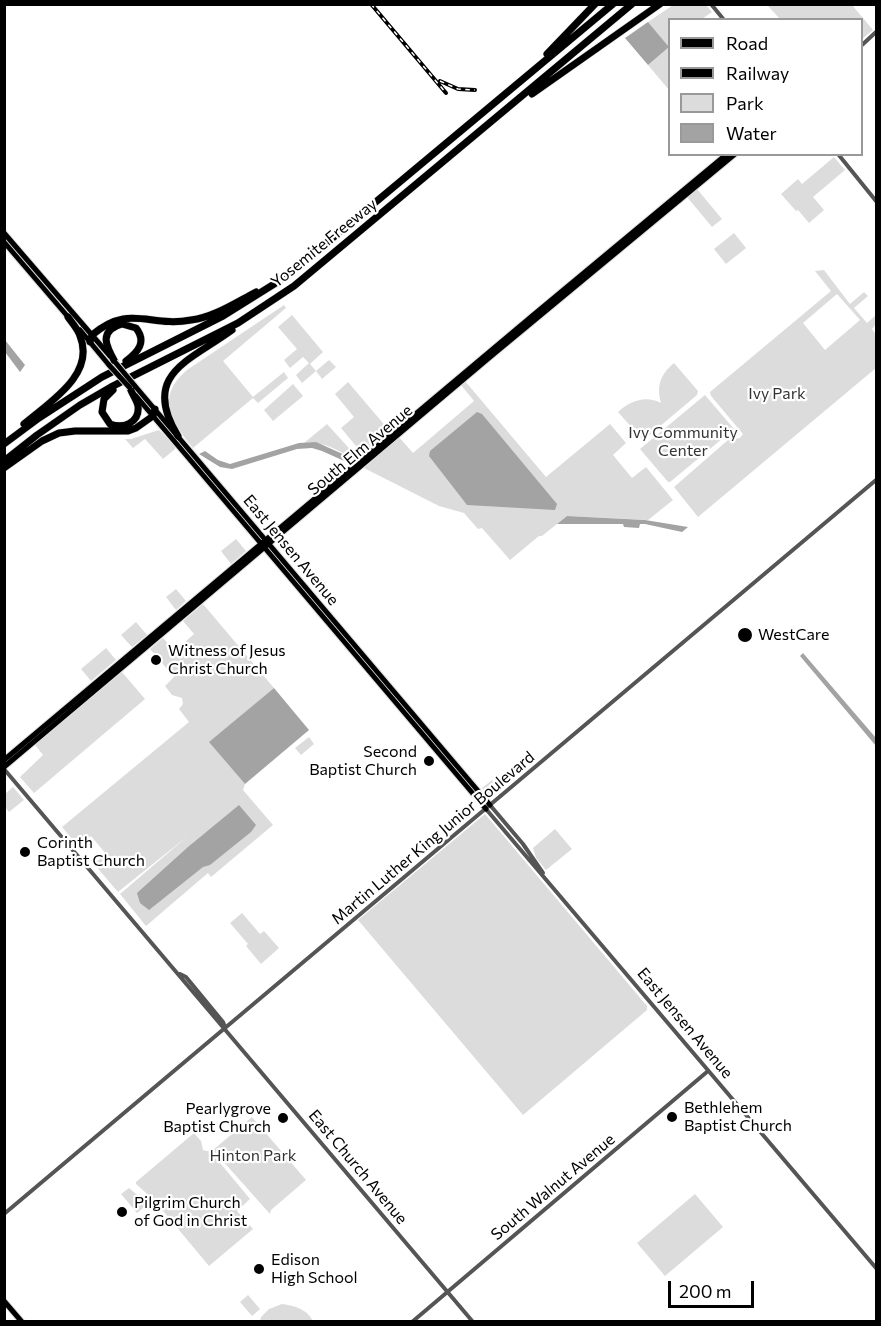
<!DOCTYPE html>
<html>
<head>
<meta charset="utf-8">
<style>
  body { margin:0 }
  #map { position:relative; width:881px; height:1326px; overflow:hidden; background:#fff; font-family:Commissioner,sans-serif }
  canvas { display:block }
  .frame { position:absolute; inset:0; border:6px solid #000; pointer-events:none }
  .legend { position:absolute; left:668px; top:18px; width:195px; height:138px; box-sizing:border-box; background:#fff; border:2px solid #999; margin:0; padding:8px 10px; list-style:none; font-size:18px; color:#000 }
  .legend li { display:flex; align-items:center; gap:12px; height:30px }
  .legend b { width:30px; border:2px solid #999 }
  .scale { position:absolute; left:668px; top:1281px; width:86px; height:27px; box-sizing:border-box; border:3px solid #000; border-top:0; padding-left:8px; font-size:18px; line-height:21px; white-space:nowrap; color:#000; -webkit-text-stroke:4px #fff; paint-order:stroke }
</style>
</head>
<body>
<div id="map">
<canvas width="881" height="1326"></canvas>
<div class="frame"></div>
<ul class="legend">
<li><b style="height:8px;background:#000"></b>Road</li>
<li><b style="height:8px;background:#000"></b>Railway</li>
<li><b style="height:16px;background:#dcdcdc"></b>Park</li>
<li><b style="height:16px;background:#a3a3a3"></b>Water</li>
</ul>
<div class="scale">200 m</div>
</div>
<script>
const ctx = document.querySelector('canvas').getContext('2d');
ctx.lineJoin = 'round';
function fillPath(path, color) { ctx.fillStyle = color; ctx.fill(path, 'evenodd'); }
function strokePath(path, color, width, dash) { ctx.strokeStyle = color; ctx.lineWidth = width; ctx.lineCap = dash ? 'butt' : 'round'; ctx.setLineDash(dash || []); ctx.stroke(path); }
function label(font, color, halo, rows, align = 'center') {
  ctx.font = font + ' Commissioner,sans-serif'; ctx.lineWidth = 4.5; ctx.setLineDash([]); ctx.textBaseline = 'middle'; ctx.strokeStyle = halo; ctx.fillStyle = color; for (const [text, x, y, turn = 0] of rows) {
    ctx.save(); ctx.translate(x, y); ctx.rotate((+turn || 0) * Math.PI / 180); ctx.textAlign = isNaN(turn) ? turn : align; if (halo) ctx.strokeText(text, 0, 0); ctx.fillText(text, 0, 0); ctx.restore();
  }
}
fillPath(new Path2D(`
  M673,5H706L712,12L702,19L670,20L669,90L648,65L669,47L648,22Z
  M767,5H852L873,30L862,39V20L780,19Z
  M834,157L845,170L813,197L824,210L809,223L798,210L796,211L781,194L798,179L802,184Z
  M697,189L722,219L712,227L687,197Z
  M734,233L746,248L726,264L714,249Z
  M824,270L850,304L864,292L868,296L854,308L867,323L876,315V324L872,329L876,335V368L698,517L674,487L728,440L740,438L743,434L711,396L710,392L831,291L815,271ZM837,294L860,320L825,350L803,323Z
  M284,305L286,308L223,361L253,397L284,372L288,378L258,403L253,398L193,448C171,421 155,397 187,370Z
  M292,315L323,352L310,364L316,371L329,360L336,367L322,379L316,371L302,383L296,375L309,363L303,357L290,368L284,360L297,349L278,327Z
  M674,363L698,391L697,395L646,438H641L618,412C630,401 646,395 661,403C656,385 661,374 674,363Z
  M465,381L546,477L610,424L626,443L613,455L632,478L646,467L673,500L648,520L567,516L542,536H539L510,560L482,528L478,529L464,513L439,506L364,468L399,437L413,453L474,401L461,385Z
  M348,382L388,429V432L364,452H361L341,428L354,417L335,394Z
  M293,384L303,396L273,421L264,410Z
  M705,395L734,429L670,482H668L640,449Z
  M327,424L357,457L356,460C339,451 324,441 304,443Z
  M159,430L175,446V449L163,459L145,439L133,448L125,439H131Z
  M236,539L246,551L231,564L221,551Z
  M176,589L186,601L176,610L166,597Z
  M203,604L274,688L210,742L245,784L243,790L273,825L211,877L208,873L146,926L120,894L189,835L118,892L94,864L106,854L91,836L78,846L62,827L189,722L179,709L183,704L182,698L172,695L165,686L174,677L150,649L163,638L175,651L194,634L183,621Z
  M136,622L147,635L132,647L121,635Z
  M106,648L116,660L91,681L81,669Z
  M122,672L145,699L34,793L20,777L43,755L35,745Z
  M309,737L314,744L301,755L295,748Z
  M492,780L501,790L491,798L482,788Z
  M13,787L24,800L9,812L5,807V794Z
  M485,814L647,1006V1010L523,1115L358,920Z
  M555,829L572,849L546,870L536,858L533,848Z
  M242,913L260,934L264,931L279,948L261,964L246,946L248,944L230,923Z
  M252,1117L306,1180L271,1210L270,1214L213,1150Z
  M194,1133L201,1141L203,1150L211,1152L250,1199L237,1211L253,1229L209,1266L154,1200L136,1184V1182Z
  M129,1188L148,1204L137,1213L121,1194Z
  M695,1194L723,1227L665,1276L637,1243Z
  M248,1295L260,1309L252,1316L240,1302Z
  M282,1304C295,1306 307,1309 313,1321H260L261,1317L269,1309Z`), '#dcdcdc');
fillPath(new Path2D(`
  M648,22L669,47L648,65L625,38Z
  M5,340L25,365L20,372L5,352Z
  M477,412L482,414L557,504L555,510L467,505L429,456L430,451Z
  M316,442L356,460L351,464L322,451L312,448L297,449L232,469L220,467L199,454L205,451L218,460L230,464L299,443Z
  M567,516L645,520L688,527L682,532L645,524H640L639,528L624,527L623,524H557Z
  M803,653L876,738V746L800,656Z
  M274,688L309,730L245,784L209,742Z
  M239,805L256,825L251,832L210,865L203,867L149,910L140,903L137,893L188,847Z`), '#a3a3a3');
const major = new Path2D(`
  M4,233L110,356
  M4,242L69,318
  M80,330L109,365
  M135,386L490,805
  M136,396L486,809
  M4,760L531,317L727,154
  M4,767L490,357L735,154
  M4,1301L22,1322`);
const highway = new Path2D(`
  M547,54L595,4
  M532,94L660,4
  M90,342L92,335C130,303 149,328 191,320C214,317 235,303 256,292
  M115,362C106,346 98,331 122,324L136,328C147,342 138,352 126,361
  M113,390L104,399L102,412L110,424C123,429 140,423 138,406C137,400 132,394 130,388
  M24,424C48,403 96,375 80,336C78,329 72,323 68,317
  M178,436C140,374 190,361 232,330
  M4,444L39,418L102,377L223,316L287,276L613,4
  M4,461L37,435L80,405L111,387L238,323L294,286L632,4
  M4,468L42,441L59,433L75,431H128L136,428L153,416L155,409`);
strokePath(major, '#dbdbdb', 7);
strokePath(highway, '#dbdbdb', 8);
strokePath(new Path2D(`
  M711,4L724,20
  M862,45L876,32
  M838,154L876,201
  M4,769L473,1322
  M490,805L523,844L543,873
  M486,809L876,1268
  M180,974L186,977L223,1022L225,1027
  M4,1214L876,480
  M412,1322L708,1071`), '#555', 4);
strokePath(major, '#000', 5);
strokePath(highway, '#000', 7);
const rail = new Path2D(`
  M371,4L446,93
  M440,81L458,89L475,90`);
strokePath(rail, '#000', 4);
strokePath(rail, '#fff', 1.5, [4.5]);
const majorBridge = new Path2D(`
  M115,362L135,386
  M109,365L130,388`);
strokePath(majorBridge, '#dbdbdb', 7, []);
strokePath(majorBridge, '#000', 5);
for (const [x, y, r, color] of [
  [745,635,8,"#000"],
  [156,660,6,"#000"],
  [429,761,6,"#000"],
  [25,852,6,"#000"],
  [672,1117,6,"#000"],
  [283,1118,6,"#000"],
  [122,1212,6,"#000"],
  [259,1269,6,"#000"]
]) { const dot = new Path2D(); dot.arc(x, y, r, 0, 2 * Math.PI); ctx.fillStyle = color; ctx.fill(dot); strokePath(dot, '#fff', 2); }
label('16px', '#000', '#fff', [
  ["Yosemite Freeway",324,243,-39],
  ["South Elm Avenue",360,450,-40],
  ["East Jensen Avenue",291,550,50],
  ["Martin Luther King Junior Boulevard",433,838,-40],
  ["East Jensen Avenue",685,1023,50],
  ["East Church Avenue",358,1167,50],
  ["South Walnut Avenue",553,1187,-40]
]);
label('16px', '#333', '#fff', [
  ["Ivy Park",777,394],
  ["Ivy Community",683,433],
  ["Center",683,451],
  ["Hinton Park",253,1156]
]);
label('16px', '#000', '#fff', [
  ["WestCare",758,635],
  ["Witness of Jesus",168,651],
  ["Christ Church",168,669],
  ["Second",417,752,"right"],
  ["Baptist Church",417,770,"right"],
  ["Corinth",37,843],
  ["Baptist Church",37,861],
  ["Bethlehem",684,1108],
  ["Baptist Church",684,1126],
  ["Pearlygrove",271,1109,"right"],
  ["Baptist Church",271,1127,"right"],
  ["Pilgrim Church",134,1203],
  ["of God in Christ",134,1221],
  ["Edison",271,1260],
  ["High School",271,1278]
], 'left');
</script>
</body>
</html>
